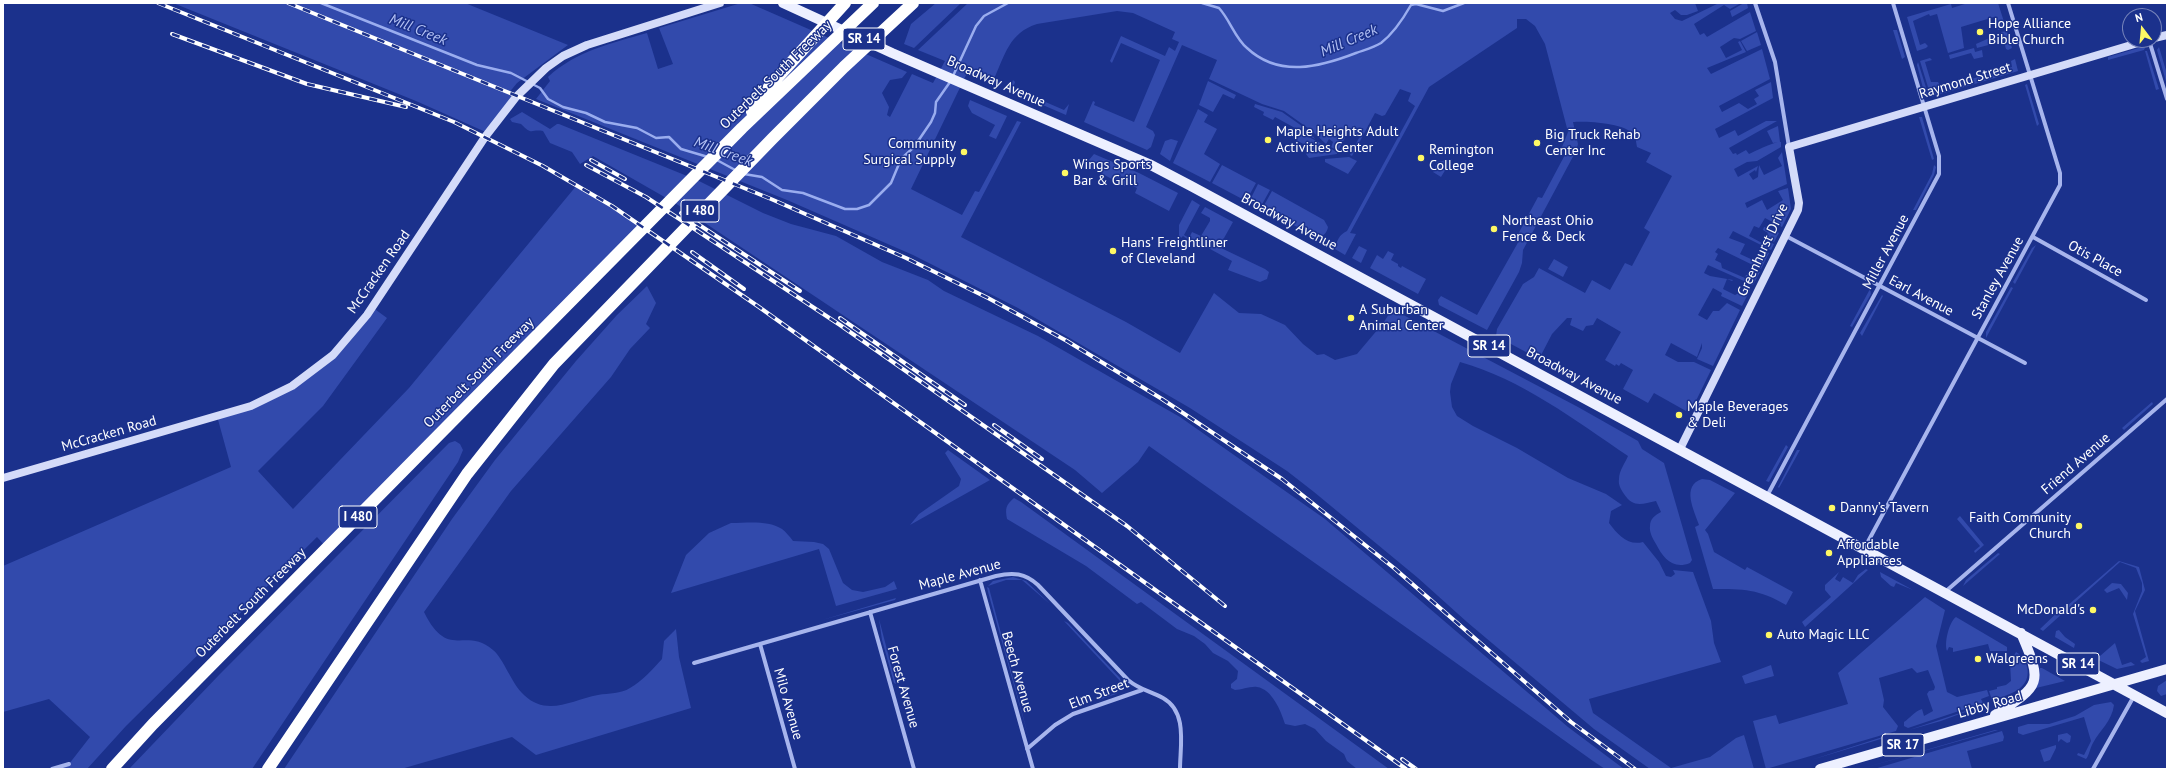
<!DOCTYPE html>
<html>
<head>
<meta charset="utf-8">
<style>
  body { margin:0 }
  #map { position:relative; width:2170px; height:772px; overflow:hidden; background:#1b318c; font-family:"PT Sans",sans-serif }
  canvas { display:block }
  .frame { position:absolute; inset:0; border:4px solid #fff; pointer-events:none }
  .north { position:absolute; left:2122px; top:8px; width:40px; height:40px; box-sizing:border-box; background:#1b318c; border:1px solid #7683ba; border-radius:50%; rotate:344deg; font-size:11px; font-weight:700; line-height:16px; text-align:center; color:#fff }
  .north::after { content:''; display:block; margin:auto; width:14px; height:18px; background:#fef864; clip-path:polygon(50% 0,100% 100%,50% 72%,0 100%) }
</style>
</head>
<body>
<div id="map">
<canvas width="2170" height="772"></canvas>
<div class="frame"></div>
<div class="north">N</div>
</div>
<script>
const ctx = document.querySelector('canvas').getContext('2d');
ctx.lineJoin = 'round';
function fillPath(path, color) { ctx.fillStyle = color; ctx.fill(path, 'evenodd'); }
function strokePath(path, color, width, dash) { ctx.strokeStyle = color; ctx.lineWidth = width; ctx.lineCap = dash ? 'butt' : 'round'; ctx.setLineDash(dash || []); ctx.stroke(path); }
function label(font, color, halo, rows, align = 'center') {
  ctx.font = font + ' "PT Sans",sans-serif'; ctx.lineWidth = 3; ctx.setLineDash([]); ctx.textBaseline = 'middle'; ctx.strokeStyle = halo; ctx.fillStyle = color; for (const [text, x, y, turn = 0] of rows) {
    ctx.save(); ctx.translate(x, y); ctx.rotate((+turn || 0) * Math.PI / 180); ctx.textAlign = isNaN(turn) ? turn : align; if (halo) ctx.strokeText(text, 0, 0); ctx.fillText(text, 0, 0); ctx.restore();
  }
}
fillPath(new Path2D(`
  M173,3H465L568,45L517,83L508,94L516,97L488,133L416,101Z
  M741,3H749L907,72L902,78L890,80L882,93L889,107L887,115L890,117L912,74L933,83L945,61L918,50L968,3H1695L1698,11L1687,15H1681L1675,10L1670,13L1675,19L1682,21L1719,3H1741L1730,9L1724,5L1694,24L1700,35L1704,33L1707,37L1750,12L1756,31L1740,39L1734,38L1720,47L1726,58L1742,50L1738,42L1740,41L1746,52L1707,68L1711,74L1762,49L1770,79L1719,106L1722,112L1739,103L1748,109L1757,104L1754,99L1759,96L1755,90L1771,82L1773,98L1715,129L1719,138L1735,130L1738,136L1766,121H1777L1729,148L1733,154L1736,153L1737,155L1746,150L1749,154C1755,151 1772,143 1778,142L1773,143L1767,131L1778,126L1780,142H1779H1781V147L1757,161L1747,162L1734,169L1738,177L1758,166L1756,172L1755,170L1749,174L1753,180L1758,177L1759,165L1764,175L1782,166L1778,158L1782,152L1787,184L1745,203L1747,208L1762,200L1767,210L1783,200L1778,191L1788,188L1791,209L1782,227L1765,218L1759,228L1754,226L1749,236L1762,243L1764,240L1774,244L1771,250L1733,231L1729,238L1745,244L1740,254L1753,260L1759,258L1764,251L1769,253L1761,269L1718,248L1715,252L1718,254L1715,260L1721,263L1722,268L1745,278L1746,275H1750L1754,269L1760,272L1753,285L1708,265L1704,273L1710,276L1733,280L1732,281L1727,279L1723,289L1735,295L1741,292L1746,286L1751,288L1742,306L1721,296L1722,293L1713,288L1698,315L1707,320L1713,311H1719L1727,303L1740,310L1713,366L1697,359L1702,348V343L1697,357L1671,343L1665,355L1678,362H1694L1711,370L1692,409L1688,407L1686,411L1654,393L1648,403L1623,389L1633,370L1621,363L1619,366L1616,364L1615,366L1605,360L1621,332L1597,318L1593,325L1586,326L1583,331L1570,325L1572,318H1567L1552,334L1539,359L1496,336L1497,329L1523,284L1534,277L1539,268L1585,293L1592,280L1610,290L1625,263L1632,266L1650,232L1644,228L1672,176L1646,162L1651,153L1637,147C1636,143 1636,138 1634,135C1626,123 1586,121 1573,122L1578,144L1576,151L1523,250L1522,263L1519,272L1487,330L1439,305L1438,300L1441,296L1477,315L1520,239L1517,236L1538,197L1542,198L1567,151L1562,147L1568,132L1545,44L1535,26L1526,19H1517V28L1429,87L1350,233L1356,234L1345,255L1335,249C1337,240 1339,235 1347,231L1415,106L1408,101L1411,93L1400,89L1385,115L1382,116L1375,113L1352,156L1350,155L1360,136L1349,130L1338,151L1331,147L1333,142L1329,139L1326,144L1312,131L1284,111L1262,104L1209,79L1217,60L1182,45L1146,127L1153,131L1155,135L1151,147L1147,150L1084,122L1093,101L1095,102L1094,105L1134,122L1160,60L1121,43L1112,63L1110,61L1121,36L1165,56L1169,47L1175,51L1179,42L1172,39L1175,32L1133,13L1117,11L1037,24C1009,33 1005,55 994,79L1000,82L999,86L968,71L911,189L962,215L975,191L979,192L1017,121L1021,122L961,237L1126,322L1180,353L1214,293L1239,313L1261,314L1285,325L1303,344L1317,355L1324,354L1335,360L1357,354L1384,322L1389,314L1390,308L1578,407L1638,441L1642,449L1664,463L1692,560L1690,563C1673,570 1663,558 1656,544C1653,539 1649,532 1650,526C1650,519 1655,515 1661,512L1656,501C1642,504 1633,508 1624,494C1621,489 1618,485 1619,479C1619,471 1625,463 1628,456C1575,420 1521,379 1460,362L1451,384L1450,392L1452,407L1457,416L1473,426L1517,448L1568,478L1606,494L1622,505L1611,511L1609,523C1618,535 1628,546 1643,542L1659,562L1666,576L1671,577L1675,574L1673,570L1693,572L1711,621L1714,643L1721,662L1589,699L1593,713L1671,768L1710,757L1736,738L1744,735L1754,769H1650L1594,729L1467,622L1418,578L1314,492L1287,471L1190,408L1018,308L913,255L787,200L536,99L550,81L548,77C576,51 612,43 647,33L658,69L673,64L659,28Z
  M936,3H961L914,48L904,44L911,24Z
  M1744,3H1747L1748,8L1732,17L1730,11Z
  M1968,3H1998L2006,28L1998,30L1994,17L1961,27L1964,48L1948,53L1937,14L1930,16L1929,14L1913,21L1920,45L1925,43L1928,46L1926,48L1917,51L1907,17L1951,4L1952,8Z
  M1893,30H1897L1905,57L1902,59Z
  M2007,31L2012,48L2008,50L2006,49L2001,32Z
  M1757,32L1761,45L1747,51L1741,41Z
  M1994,36L1996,43L1977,48L1976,44Z
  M2142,47L2145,48L2144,50L2108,60V57Z
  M2159,47L2167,74V85L2157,50Z
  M1974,48L1975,52L1982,50L1983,57L1974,59L1971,53L1950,59L1949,55Z
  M2145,51H2147L2159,89L2156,90Z
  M1930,58L1932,60L1925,62L1931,82H1938L1941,88L2012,67L2011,61L2015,59L2018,71L1931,97L1920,61Z
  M1918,62L1929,97L1927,98L1924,92L1917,65Z
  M1013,80L1015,82L1013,88L1064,110L1069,104L1066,115L1008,90Z
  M1208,81L1236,95L1234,99L1223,94L1213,112L1199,105Z
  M2027,84L2039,124L2037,126L2025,85Z
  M970,100L1007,116L996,139L989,136L995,125L972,113L968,106Z
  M1255,104L1282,112L1309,131L1315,139L1275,117L1273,120L1263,115L1264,112L1254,107Z
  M1198,109L1208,115L1204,122L1217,129L1204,154L1220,164L1210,182L1173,163Z
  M522,112L550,129L557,124H559L697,180L763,213L791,224L836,236L882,262L928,280L944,291L1038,336L1180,417L1325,519L1568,727L1624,769H1605L1593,761L1424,640L1149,446L1138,462L1102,493L1075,470L675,203L593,156L580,164L572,152L550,143L543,131C530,129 533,136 521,124L512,122L510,119Z
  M1919,117H1922L1934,159L1932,160Z
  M1292,128L1337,152V154L1309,158L1306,154L1309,147L1294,139L1296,133L1290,130Z
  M1171,139L1178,141L1170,161L1160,154L1165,141Z
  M1094,154L1139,173L1178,193L1169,211L1135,193L1137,188L1127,183L1125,186L1095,170L1082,168Z
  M1349,157L1357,161L1348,174L1325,162V159Z
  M1452,159L1441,177L1433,172L1437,162Z
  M1222,165L1256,183L1246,201L1212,183Z
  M1934,165L1936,167L1934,175L1916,210H1913L1932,174Z
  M1258,184L1270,190L1260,208L1249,202Z
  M577,185L645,228L327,548L317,537L126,726L87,769H52L69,764L90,737L49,699L3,712V566L231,467L217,416L292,386L333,355L372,307L387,318L323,406L258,471L293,509L409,388Z
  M1272,191L1324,220L1328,227C1327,233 1323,237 1317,237L1262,209Z
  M1192,200L1200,205L1184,235L1189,238L1192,232L1201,236L1210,221V218L1201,213L1205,207L1233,222L1219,247L1265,269L1269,272L1267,279L1260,282L1228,270L1232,261L1201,244L1198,247L1183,236L1181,238L1179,236V225Z
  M1764,227L1770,228L1779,233L1774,242L1765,237L1768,233L1763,230Z
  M2036,245L2015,284L2013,282L2032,248Z
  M1359,246L1367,250L1361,263L1352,258Z
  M1388,251L1394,254L1391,260L1398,264V266L1401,268L1402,266L1426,279L1418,294L1370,268L1377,255L1383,259Z
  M1554,259L1568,267L1563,277L1548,269Z
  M647,286L656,303L646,324L650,328L630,349L611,377L511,491L424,612C448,661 465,626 493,650C504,659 511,683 524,695C547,717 572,700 598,695C609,693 621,694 630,688C642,681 653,669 662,659L664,641L676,629L679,657L691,708L536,755L512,737L401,769H284L452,519L495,460L576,361L617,315Z
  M2011,287L2013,288L1986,338V332Z
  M1870,289L1871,294L1852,327L1850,326Z
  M1882,295L1883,296L1862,336L1860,333Z
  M2152,402L2153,404L2124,430L2122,428Z
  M455,441L460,444L463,450L458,462L252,769H129L219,675L449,443Z
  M1786,445L1788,447L1769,482L1766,481Z
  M948,450L990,480L910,525L919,514L959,486L961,479L945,453Z
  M1797,450H1800L1779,488L1778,487Z
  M1702,479L1710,480L1735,493L1705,530L1708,534L1714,552L1745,570L1747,567L1793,592L1786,605C1759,589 1743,589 1713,589L1695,527L1699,525C1694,510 1681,486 1702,479Z
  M1014,498L1021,502L1389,769H1357L1347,761L1344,754L1326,741L1315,729L1305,724L1295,726L1285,724C1281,711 1272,689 1257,687C1251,686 1241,690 1235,690L1231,688V684L1237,679L1238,671L1228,661L1213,653L1205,644L1194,636L1177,629L1141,602L1137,604L1086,566L1007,519C1005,508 1006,505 1014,498Z
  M1960,516L1984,545L1975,553L1974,551L1980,546L1957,519Z
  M731,523C748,523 768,520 782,529C786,532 790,537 793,541L814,542L823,544L829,549L843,583L852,590L863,592L885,587L894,581L897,589L836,606L819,549L671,593L686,555L709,533Z
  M1998,553L2000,554L1963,586L1966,580Z
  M2119,561L2139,567L2145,590L2135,611L2149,661L2142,663L2140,661L2146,657L2133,614L2142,591V583L2136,568L2120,562L2043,631L2040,629L2064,606H2067Z
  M1866,569L1868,570L1805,627L1802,622L1831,597L1825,590V585L1839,572L1835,579L1840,582L1843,577L1853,583L1858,575Z
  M1880,572L1913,590L1896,583L1894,587L1891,586L1881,577Z
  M1013,577L1026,581L1050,604L1022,580H1006L988,586L993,581Z
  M2112,583L2121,584L2128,593L2127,600L2119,588L2107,593L2104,590Z
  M987,587L989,588L1029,739L988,592Z
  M1925,597L1945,610L1936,646L1947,692L1957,697L1987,690L1989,696L1981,699L1983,703L1908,728L1904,726V722C1910,718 1915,711 1922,709L1924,716L1933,711L1927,694L1929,691L1934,690L1935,687L1928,670L1917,673L1912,668L1879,678L1884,700L1883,707L1898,726L1896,731L1766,769L1753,721L1776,715L1779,724L1848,704L1838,673Z
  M896,598L895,600L822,620Z
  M1956,617L2007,647V651H1990L1988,644L1953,652V648L1949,647L1947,651C1944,643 1949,622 1956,617Z
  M879,619L896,684L894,683L882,640Z
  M1064,621L1068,623L1120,678L1122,687L1116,694L1099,700L1097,699L1116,693L1121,687L1120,681Z
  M2059,630L2065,637L2075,644L2074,648L2055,637L2056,631Z
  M2115,643L2122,665L2131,662L2135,665L2117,669L2088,655L2093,652L2100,656Z
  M2016,652C2029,660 2033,679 2019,689C2011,695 2000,697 1992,700L1989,691L1997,689V687L2006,685L2011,681L2010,663Z
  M1771,665L1774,676L1745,684L1742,676Z
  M2040,668H2042L2065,681L2036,688Z
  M2167,680V694L2161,696L2157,691L2158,686Z
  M2111,702L2114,705C2112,721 2100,730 2093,743C2090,748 2089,756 2086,759L2077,755L2078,753L2084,755L2091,741L2084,717L2023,735L2018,733V727L2028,724H2049L2075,716L2094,705Z
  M1984,705L1941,721L1909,730Z
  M1995,730H1998L1860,769Z
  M2002,731L2004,737L2003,741L1967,751L1972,769H1874Z
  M1895,733L1894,735L1811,760Z
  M2067,733L2071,736L2070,742L2067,743L2061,739L2058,742V735Z
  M2056,745V748L2050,760L2044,762L2040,750Z`), '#324aac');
strokePath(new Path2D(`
  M321,3L477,65L511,73L540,88L548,99L563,107L586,113L605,122L637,128L656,138L669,137L681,149L708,157
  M1202,3L1219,8C1230,20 1235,38 1247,48C1279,78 1320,67 1356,53C1364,50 1373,48 1381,43C1394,33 1403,19 1411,5L1416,4L1443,11L1464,3
  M953,76L976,26L984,16L1008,3
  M715,159L737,171
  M744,174L762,177L782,190L803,193L845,209H857L869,205L891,183L901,159L914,147L931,122L935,113L936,102L950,82`), '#9aadef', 2.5);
strokePath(new Path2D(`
  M1755,3L1775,62L1789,147
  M2149,40L2167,99
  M1786,236L2025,363
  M2033,237L2146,300
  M1767,496L1939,174V156L1893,3
  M1864,549L2060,185V173L2008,3
  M980,580L1033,769
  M1945,592L2167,399
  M870,612L914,769
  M760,644L795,769
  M694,663L996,576C1013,572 1025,573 1038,585L1128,680C1140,690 1150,691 1163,698C1188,712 1180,746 1180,769
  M1027,749L1055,725L1073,714L1142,690
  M52,769L69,764
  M2093,769L2134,696`), '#a7b5ed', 4);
strokePath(new Path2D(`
  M2154,38L2167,35
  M1680,449L1798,210L1799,203L1789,147L2148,40
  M3,478L251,406L292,386L333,355L367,315L485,137L516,97L546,68L563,56L587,45L720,3`), '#d4dbf9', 8);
strokePath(new Path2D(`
  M783,3L892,53L1149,164L1191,186L2167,713
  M1995,715C2041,685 2043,684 2021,633
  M1820,769L2167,669`), '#edf0ff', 10);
strokePath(new Path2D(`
  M752,112L769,87L845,3
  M112,769L153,724L742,128L873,3
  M268,769L467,474L554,364L772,139L844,67L913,3`), '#fff', 12);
const rail = new Path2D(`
  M158,3L454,122L543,166L612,206L759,307L1406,769
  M288,3L771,199L906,258L988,298L1067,341L1162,399L1282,479L1394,568L1571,722L1635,769
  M172,34L307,84L406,107
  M591,160L625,179
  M586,165L646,197L840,325L1127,526L1225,606
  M681,213L800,291
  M692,252L744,289
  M840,318L965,405
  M994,425L1042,459
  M1402,759L1416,769`);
strokePath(rail, '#fff', 4);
strokePath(rail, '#1b318c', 2.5, [8]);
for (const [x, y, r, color] of [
  [1980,32,4,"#fef864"],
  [1268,140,4,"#fef864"],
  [1537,143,4,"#fef864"],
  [964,152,4,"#fef864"],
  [1421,158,4,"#fef864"],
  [1065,173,4,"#fef864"],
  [1494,229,4,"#fef864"],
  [1113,251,4,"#fef864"],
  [1351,318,4,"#fef864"],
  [1679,415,4,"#fef864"],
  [1832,508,4,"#fef864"],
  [2079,526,4,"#fef864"],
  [1829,553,4,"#fef864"],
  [2093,610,4,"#fef864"],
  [1769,635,4,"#fef864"],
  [1978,659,4,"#fef864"]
]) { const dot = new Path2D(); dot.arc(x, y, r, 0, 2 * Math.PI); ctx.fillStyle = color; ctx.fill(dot); strokePath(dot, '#1b318c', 1.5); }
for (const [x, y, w] of [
  [864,39,42],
  [700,211,38],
  [1489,346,42],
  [358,517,38],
  [2078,664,42],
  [1903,745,42]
]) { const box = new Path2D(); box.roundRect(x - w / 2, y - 11, w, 22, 3); ctx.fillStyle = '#1b318c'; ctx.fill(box); strokePath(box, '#fff', 1); }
label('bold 13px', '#fff', null, [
  ["SR 14",864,39],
  ["I 480",700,211],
  ["SR 14",1489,346],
  ["I 480",358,517],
  ["SR 14",2078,664],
  ["SR 17",1903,745]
]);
label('14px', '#fff', '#1b318c', [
  ["Hope Alliance",1988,24],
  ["Bible Church",1988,40],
  ["Maple Heights Adult",1276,132],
  ["Activities Center",1276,148],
  ["Big Truck Rehab",1545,135],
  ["Center Inc",1545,151],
  ["Community",956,144,"right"],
  ["Surgical Supply",956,160,"right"],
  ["Remington",1429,150],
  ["College",1429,166],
  ["Wings Sports",1073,165],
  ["Bar & Grill",1073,181],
  ["Northeast Ohio",1502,221],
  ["Fence & Deck",1502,237],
  ["Hans’ Freightliner",1121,243],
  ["of Cleveland",1121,259],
  ["A Suburban",1359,310],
  ["Animal Center",1359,326],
  ["Maple Beverages",1687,407],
  ["& Deli",1687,423],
  ["Danny’s Tavern",1840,508],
  ["Faith Community",2071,518,"right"],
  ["Church",2071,534,"right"],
  ["Affordable",1837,545],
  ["Appliances",1837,561],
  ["McDonald's",2085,610,"right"],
  ["Auto Magic LLC",1777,635],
  ["Walgreens",1986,659]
], 'left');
label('14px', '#fff', '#1b318c', [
  ["Outerbelt South Freeway",776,75,-44],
  ["Raymond Street",1965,81,-17],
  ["Broadway Avenue",996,82,24],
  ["Broadway Avenue",1289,222,28],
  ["Greenhurst Drive",1763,250,-65],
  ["Miller Avenue",1886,252,-62],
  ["Otis Place",2095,259,29],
  ["McCracken Road",379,272,-55],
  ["Stanley Avenue",1998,278,-61],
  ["Earl Avenue",1921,296,28],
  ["Outerbelt South Freeway",479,373,-45],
  ["Broadway Avenue",1574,376,28],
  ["McCracken Road",109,434,-16],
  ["Friend Avenue",2076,464,-41],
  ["Maple Avenue",960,575,-15],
  ["Outerbelt South Freeway",251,603,-45],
  ["Beech Avenue",1017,672,74],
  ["Forest Avenue",903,687,74],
  ["Elm Street",1099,694,-21],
  ["Milo Avenue",788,704,74],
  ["Libby Road",1990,705,-16]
]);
label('italic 15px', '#b3c1f4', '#1b318c', [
  ["Mill Creek",418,30,22],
  ["Mill Creek",1349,41,-23],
  ["Mill Creek",723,152,20]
]);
</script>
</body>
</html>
